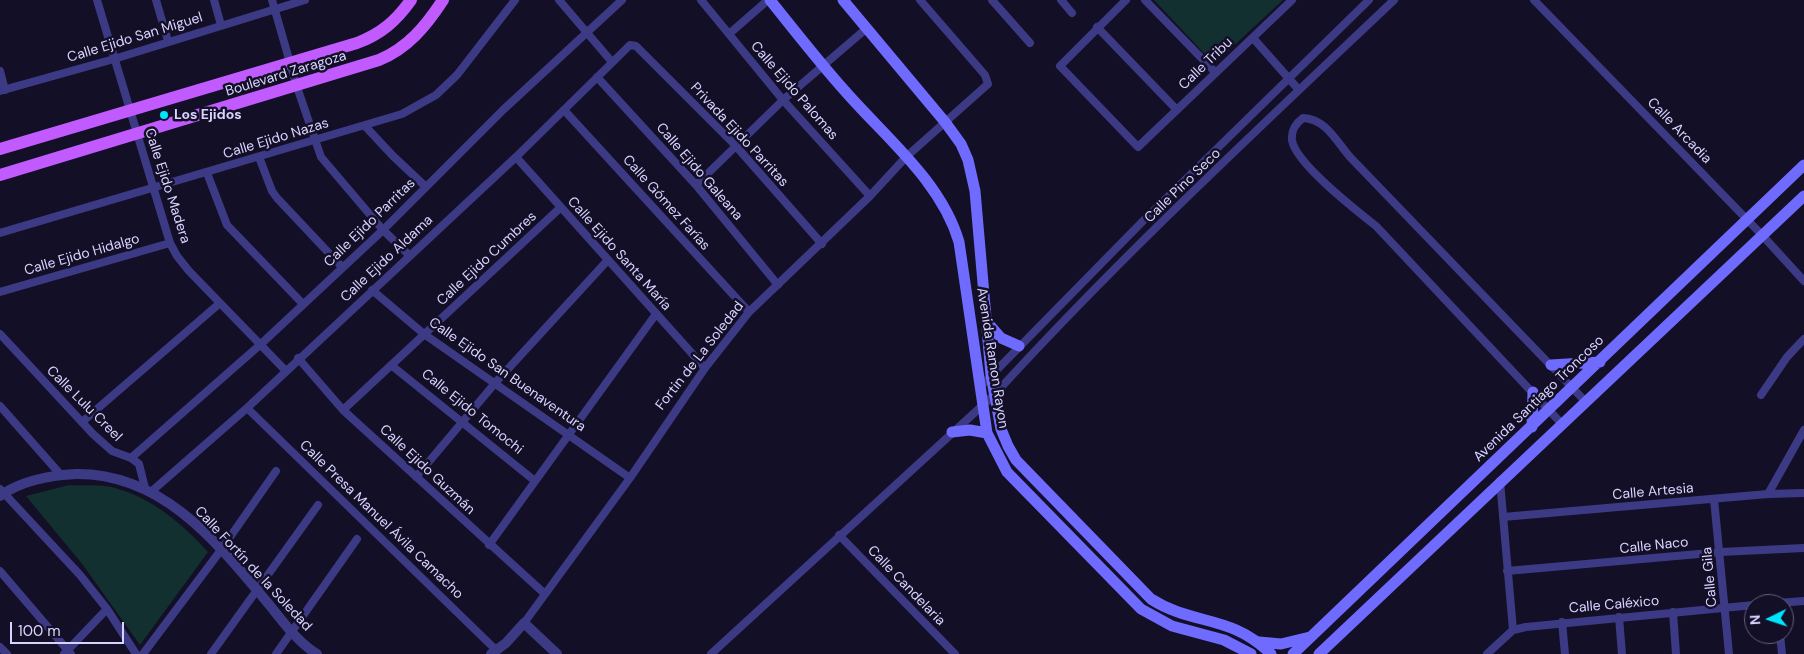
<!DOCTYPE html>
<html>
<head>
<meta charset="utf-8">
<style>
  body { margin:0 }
  #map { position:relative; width:1804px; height:654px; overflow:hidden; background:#130f26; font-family:"DM Sans",sans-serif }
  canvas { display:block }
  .north { position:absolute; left:1744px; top:594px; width:50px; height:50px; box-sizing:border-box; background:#130f26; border:1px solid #625e7d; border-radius:50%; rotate:266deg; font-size:14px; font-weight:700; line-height:20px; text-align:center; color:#d9d4ff }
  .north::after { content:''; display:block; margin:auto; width:18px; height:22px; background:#00e5ff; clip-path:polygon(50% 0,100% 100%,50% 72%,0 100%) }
  .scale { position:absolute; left:10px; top:622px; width:114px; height:22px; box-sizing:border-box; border:2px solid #d9d4ff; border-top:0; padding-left:6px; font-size:15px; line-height:18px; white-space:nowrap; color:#d9d4ff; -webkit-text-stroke:4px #130f26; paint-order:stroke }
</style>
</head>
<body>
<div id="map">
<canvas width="1804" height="654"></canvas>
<div class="north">N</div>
<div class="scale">100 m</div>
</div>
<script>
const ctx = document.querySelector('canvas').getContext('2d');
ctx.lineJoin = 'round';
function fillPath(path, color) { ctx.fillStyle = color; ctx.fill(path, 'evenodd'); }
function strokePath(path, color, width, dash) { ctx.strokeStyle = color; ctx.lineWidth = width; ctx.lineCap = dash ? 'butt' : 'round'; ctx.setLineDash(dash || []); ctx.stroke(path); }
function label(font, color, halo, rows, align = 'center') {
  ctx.font = font + ' "DM Sans",sans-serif'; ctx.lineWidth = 5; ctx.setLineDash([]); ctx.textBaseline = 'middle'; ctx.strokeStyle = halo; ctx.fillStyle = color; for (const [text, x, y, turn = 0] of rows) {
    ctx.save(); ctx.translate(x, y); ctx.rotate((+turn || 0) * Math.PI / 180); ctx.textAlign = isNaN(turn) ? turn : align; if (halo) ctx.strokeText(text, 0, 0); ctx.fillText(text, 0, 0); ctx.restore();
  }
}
fillPath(new Path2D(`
  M1154,0H1283L1214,64Z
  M69,485C83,486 101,484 115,488C151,497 184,525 208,552L140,645L83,565L26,496Z`), '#12302f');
strokePath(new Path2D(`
  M97,0L170,243L177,256L189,271L285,370
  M156,0L168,41
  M214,0L221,25
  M272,0L297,87L321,157L383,230L409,255
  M559,0L612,62
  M701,0L783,100L870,196
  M992,0L1030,43
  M1061,0L1072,13
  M1126,0L1060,66L1138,147L1292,0
  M1145,0L1216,73
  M1534,0L1762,235L1804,281
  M1097,27L1177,110
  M729,34L768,0
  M1253,38L1299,90
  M0,71L5,90
  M597,77L696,185L778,285
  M0,91L114,59L305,0
  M564,110L749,312
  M365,126L393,156L426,187
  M259,157L272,191L277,198L342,267
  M516,157L705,368
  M207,173L227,225L303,304
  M696,185L783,100L867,28
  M0,233L402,114L436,95L457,75L515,0
  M372,290L424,334L630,478
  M0,292L170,243
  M0,334L93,434L112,451L131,458L139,464L145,488
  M298,358L343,410L545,594
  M391,365L535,481
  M980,387L1143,221L1369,0
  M1761,395L1787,357L1804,339
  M0,406L60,474
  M247,408L497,651
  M343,410L560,208
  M82,422L220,303
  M1562,424L1376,226C1357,211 1295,163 1292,140C1291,130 1295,124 1303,118C1326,119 1336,141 1350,157L1585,401
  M131,458L261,344L383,230L503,110L622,0
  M416,477L496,382L607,261
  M1500,481L1513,630
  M0,489L80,575L107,609L136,654
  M152,491L247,408L516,157L630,45L636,46L735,145L822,244
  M1768,494L1804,430
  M1714,499L1729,654
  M1503,517L1768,494L1804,493
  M839,535L955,654
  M489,545L656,314
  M0,571L71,654
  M1507,571L1721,552L1804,548
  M1764,604L1804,601
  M1673,612L1676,654
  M1619,617L1622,654
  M1562,622L1565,654
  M524,623L630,478L705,368L749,312L870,196L906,157L988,84L985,75L920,0
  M1780,634L1782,654
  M0,647L7,654
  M64,654L107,609
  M143,654L221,550L276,471
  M211,654L318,505
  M276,654L357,539
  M711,654L995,394C1121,256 1259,128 1394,0
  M1487,654L1513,630L1526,627L1754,605`), '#3d3a85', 8);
strokePath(new Path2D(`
  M0,496C20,481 51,475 76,474C162,473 216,541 267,602C282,620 297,642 317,654
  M491,654L506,643L524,623L557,654`), '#3d3a85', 10);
strokePath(new Path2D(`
  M770,0C795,31 819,62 845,91C886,138 941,181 959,242L987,433L1007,472L1141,609L1172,626L1224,640L1251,654
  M843,0L945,122L961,144L968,160L975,191L991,375L1001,429L1008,446L1016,460L1151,599C1193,626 1231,614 1271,654
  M987,322L1001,338L1019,346
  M1551,365L1600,362
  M1532,427L1533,392
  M952,432L970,430L987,433
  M1259,642L1281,644L1310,637
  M1293,654L1804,165
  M1319,654L1804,196`), '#6f6bff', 11);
strokePath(new Path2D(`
  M0,149L357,43C381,34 396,21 411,0
  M0,175L379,60C408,48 426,26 443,0`), '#c25bff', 12);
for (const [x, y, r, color] of [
  [164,115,5,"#00e5ff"]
]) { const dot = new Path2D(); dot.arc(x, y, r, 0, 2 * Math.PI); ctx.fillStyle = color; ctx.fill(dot); strokePath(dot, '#130f26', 2); }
label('14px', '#d9d4ff', '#130f26', [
  ["Calle Ejido San Miguel",135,38,-17],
  ["Calle Tribu",1206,64,-44],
  ["Boulevard Zaragoza",286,74,-17],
  ["Calle Ejido Palomas",794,91,49],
  ["Calle Arcadia",1679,131,46],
  ["Privada Ejido Parritas",739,135,47],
  ["Calle Ejido Nazas",276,139,-17],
  ["Calle Ejido Galeana",699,172,49],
  ["Calle Ejido Madera",167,186,72],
  ["Calle Pino Seco",1183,186,-44],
  ["Calle Gómez Farías",666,203,48],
  ["Calle Ejido Parritas",370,223,-44],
  ["Calle Ejido Santa María",619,254,48],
  ["Calle Ejido Hidalgo",82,255,-16],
  ["Calle Ejido Aldama",387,259,-43],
  ["Calle Ejido Cumbres",487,259,-43],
  ["Fortin de La Soledad",700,356,-52],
  ["Avenida Ramon Rayon",992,358,81],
  ["Calle Ejido San Buenaventura",507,375,35],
  ["Avenida Santiago Troncoso",1539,399,-44],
  ["Calle Lulu Creel",84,404,45],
  ["Calle Ejido Tomochi",472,412,39],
  ["Calle Ejido Guzmán",427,470,43],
  ["Calle Artesia",1653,492,-5],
  ["Calle Presa Manuel Ávila Camacho",381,520,44],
  ["Calle Naco",1654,546,-6],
  ["Calle Fortín de la Soledad",253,569,47],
  ["Calle Gila",1710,577,-95],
  ["Calle Candelaria",906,586,46],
  ["Calle Caléxico",1614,605,-5]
]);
label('bold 14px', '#d9d4ff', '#130f26', [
  ["Los Ejidos",174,115]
], 'left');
</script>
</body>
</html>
